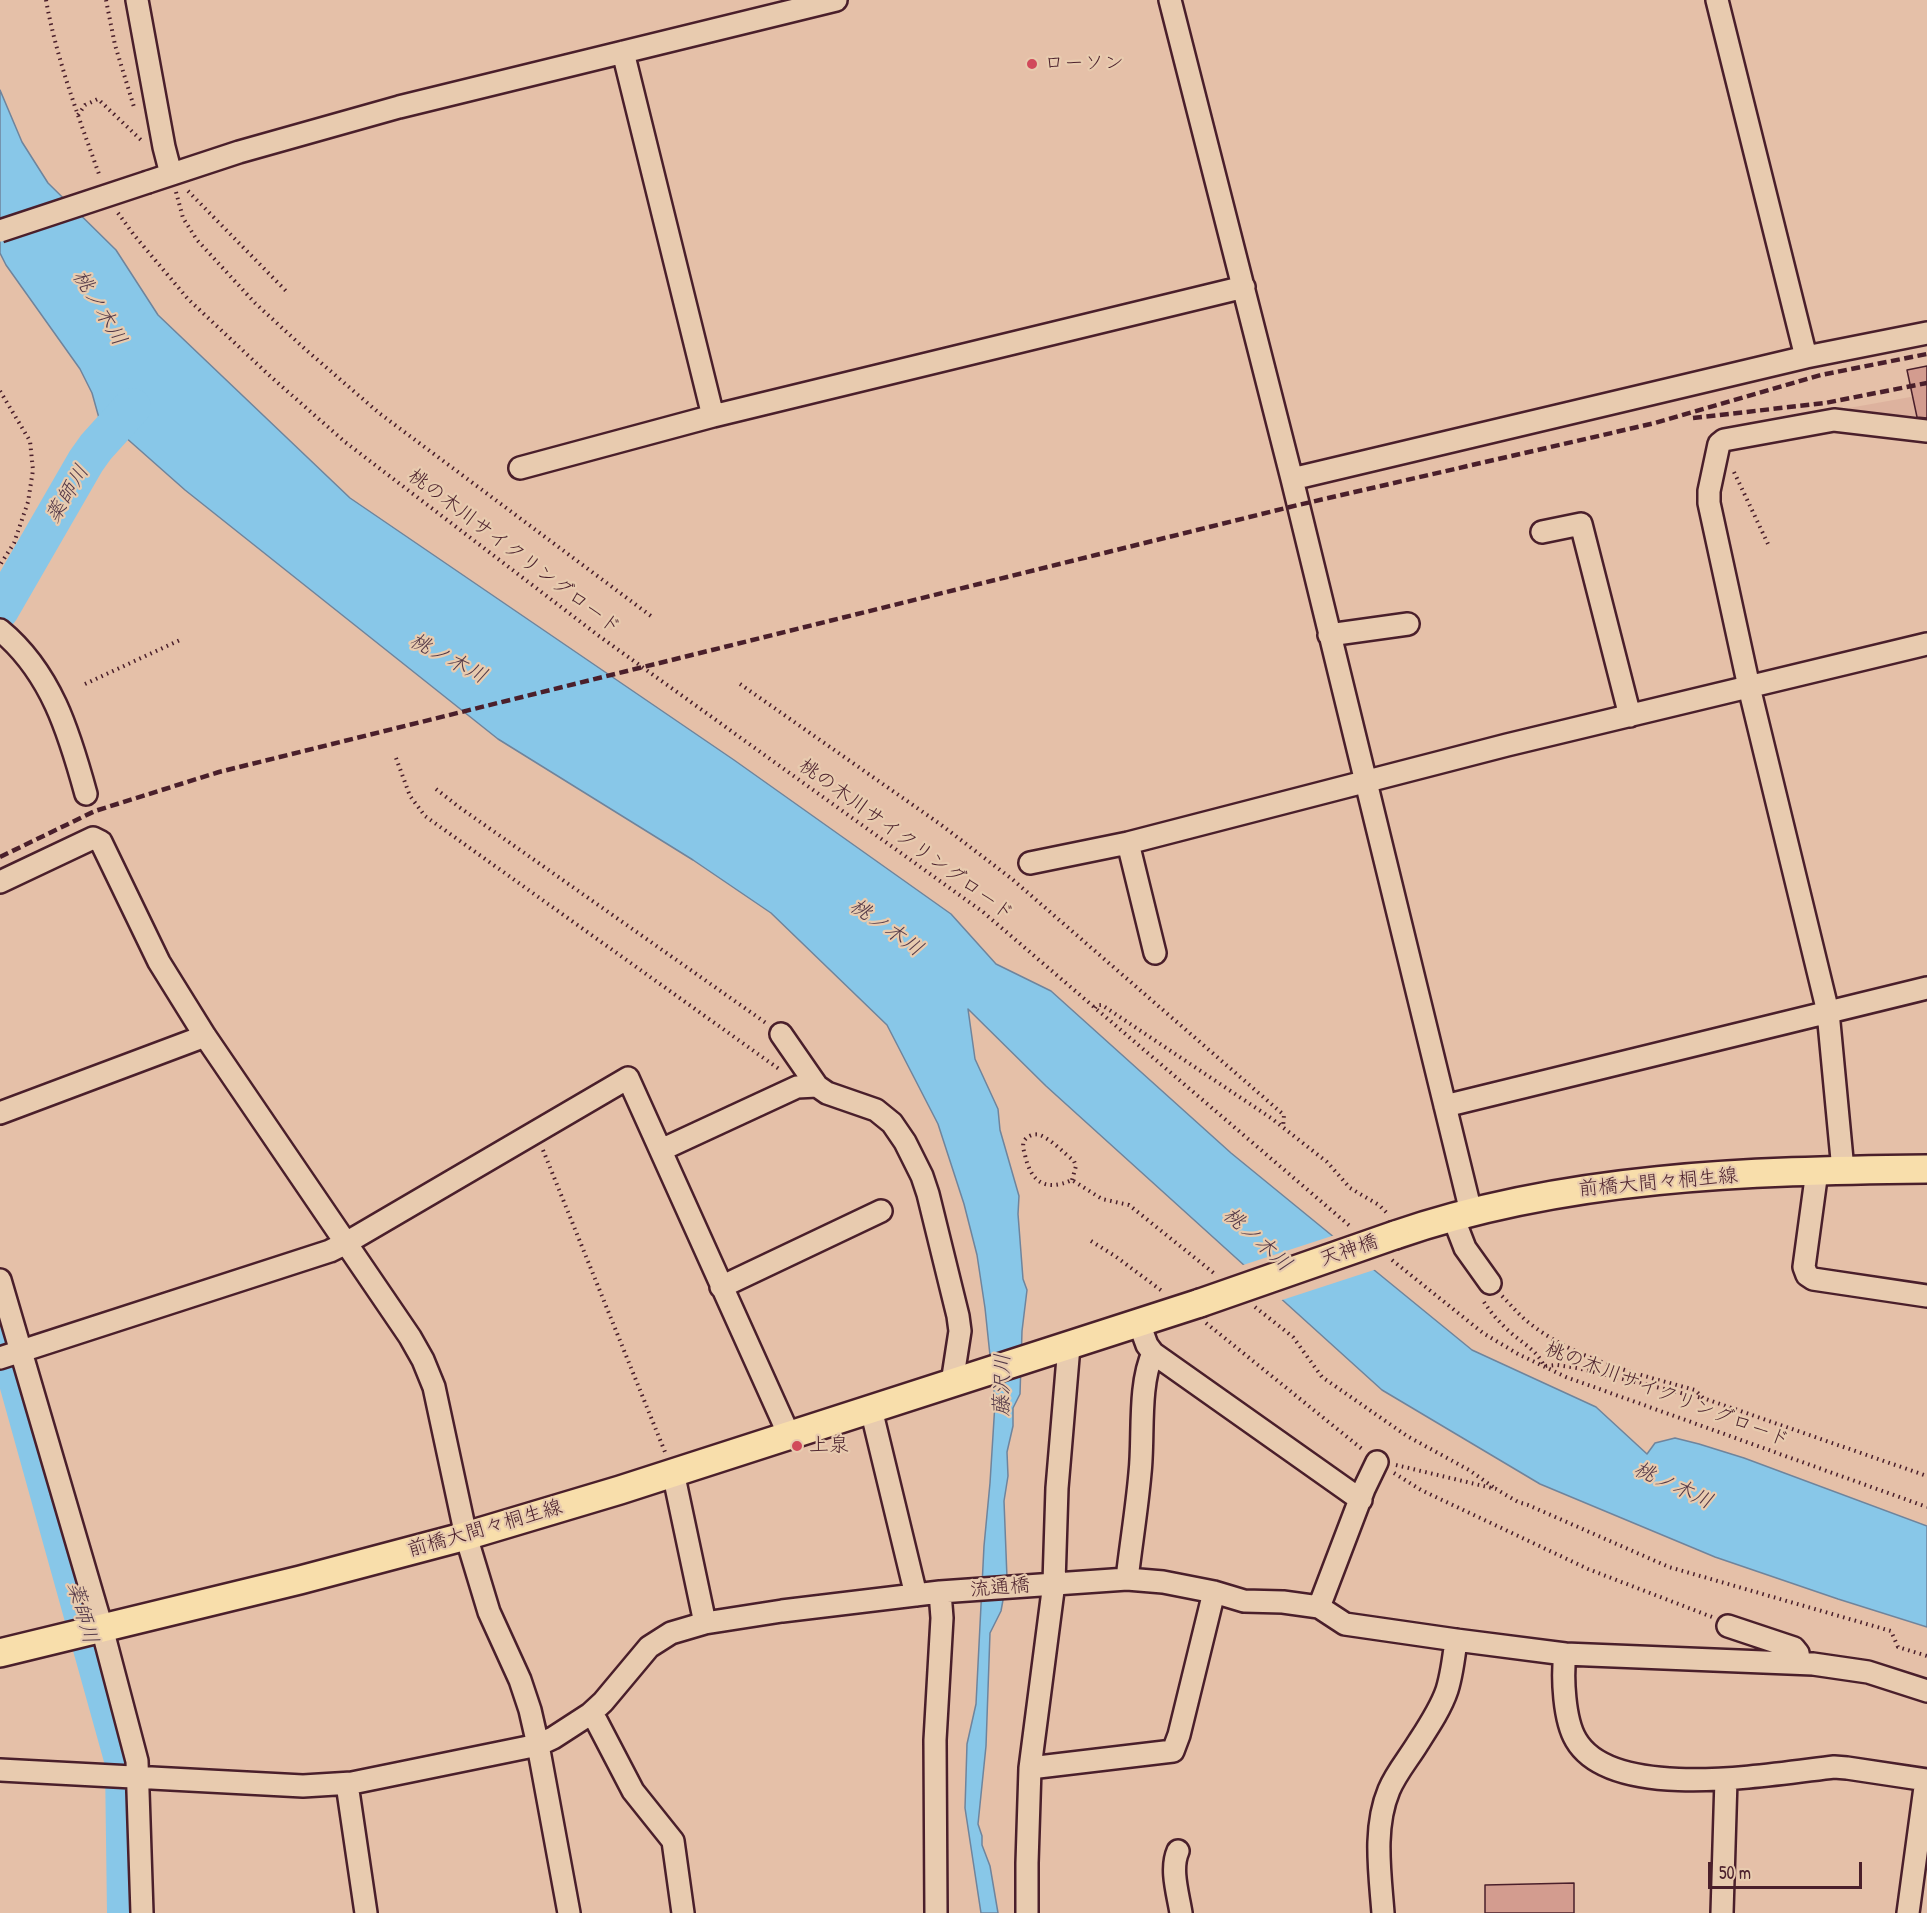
<!DOCTYPE html>
<html>
<head>
<meta charset="utf-8">
<style>
  body { margin:0 }
  #map { position:relative; width:1927px; height:1913px; overflow:hidden; background:#e5c0a8; font-family:"Patrick Hand",sans-serif }
  canvas { display:block }
  .scale { position:absolute; left:1708px; top:1862px; width:154px; height:27px; box-sizing:border-box; border:3px solid #4a1f2b; border-top:0; padding-left:8px; font-size:18px; line-height:21px; white-space:nowrap; color:#4a1f2b; -webkit-text-stroke:4px #e8cbaf; paint-order:stroke }
</style>
</head>
<body>
<div id="map">
<canvas width="1927" height="1913"></canvas>
<div class="scale">50 m</div>
</div>
<script>
const ctx = document.querySelector('canvas').getContext('2d');
ctx.lineJoin = 'round';
function fillPath(path, color) { ctx.fillStyle = color; ctx.fill(path, 'evenodd'); }
function strokePath(path, color, width, dash) { ctx.strokeStyle = color; ctx.lineWidth = width; ctx.lineCap = dash ? 'butt' : 'round'; ctx.setLineDash(dash || []); ctx.stroke(path); }
function label(font, color, halo, rows, align = 'center') {
  ctx.font = font + ' "Patrick Hand","Klee One",sans-serif'; ctx.lineWidth = 4.5; ctx.setLineDash([]); ctx.textBaseline = 'middle'; ctx.strokeStyle = halo; ctx.fillStyle = color; for (const [text, x, y, turn = 0] of rows) {
    ctx.save(); ctx.translate(x, y); ctx.rotate((+turn || 0) * Math.PI / 180); ctx.textAlign = isNaN(turn) ? turn : align; if (halo) ctx.strokeText(text, 0, 0); ctx.fillText(text, 0, 0); ctx.restore();
  }
}
fillPath(new Path2D(`
  M1927,394V426L1849,415V408Z`), '#ddb29e');
const water = new Path2D(`
  M0,90L22,142L48,183L116,250L158,315L350,498L734,760L951,914L996,964L1051,991L1231,1153L1472,1350L1596,1407L1647,1454L1655,1443L1675,1438L1699,1444L1744,1458L1927,1526V1627L1838,1599L1715,1557L1540,1484L1382,1390L1046,1086L968,1009L975,1059L998,1109L1000,1130L1019,1196L1018,1214L1023,1279L1027,1290L1022,1331L1020,1394L1013,1408V1426L1007,1452L1008,1476L1004,1501L1007,1578L1001,1611L990,1633L986,1746L978,1824L982,1836V1845L990,1866L998,1913H981L965,1808L967,1744L976,1704L984,1546L990,1483L995,1403L985,1308L977,1255L964,1204L938,1124L887,1025L771,913L693,860L498,739L185,490L124,436L99,444L94,435L99,418L92,393L80,369L6,265L0,253Z`);
fillPath(water, '#88c7e8');
strokePath(water, '#6f849c', 1.5);
fillPath(new Path2D(`
  M1335,1235L1377,1269L1279,1301L1240,1266Z`), '#e5c0a8');
strokePath(new Path2D(`
  M0,610L86,461L96,447L132,407
  M0,1318L124,1763L126,1913`), '#88c7e8', 38);
const building = new Path2D(`
  M1927,366V418L1917,417L1907,370Z
  M1574,1883V1913H1485V1885Z`);
fillPath(building, '#d39c8f');
strokePath(building, '#4a1f2b', 1.5);
const minor = new Path2D(`
  M137,0L164,147L171,174
  M1170,0L1292,479L1471,1212
  M1717,0L1806,357
  M623,52L713,416
  M148,182L239,152L399,107L836,0
  M520,468L713,416L1244,287
  M1292,479L1806,357L1927,333
  M1542,532L1581,524L1630,716
  M0,630C51,672 69,732 86,794
  M1329,635L1408,624
  M1128,843L1155,953
  M1030,863L1128,843L1507,745L1927,644
  M0,882L93,838L101,842L159,962L205,1036L410,1337L423,1360L434,1387L466,1536L489,1612L520,1680L530,1710L538,1745L569,1913
  M781,1034L817,1086L827,1093L876,1110L892,1123L905,1142L922,1176L928,1194L958,1316L960,1331L952,1383
  M1445,1106L1927,988
  M0,1113L205,1036
  M661,1150L797,1087L817,1086
  M1843,1170L1828,1012L1749,687L1709,503V491L1719,444L1724,440L1834,420L1927,431
  M1817,1171L1804,1267L1807,1275L1813,1279L1927,1296
  M1453,1217L1465,1248L1490,1283
  M0,1280L102,1628L137,1761L142,1913
  M721,1287L881,1211
  M1139,1323L1147,1345L1153,1353L1361,1500
  M0,1358L330,1251L346,1243L628,1078L789,1435
  M871,1409L916,1595
  M673,1472L705,1623
  M1127,1579C1131,1544 1137,1508 1140,1473C1144,1437 1138,1386 1153,1353
  M1319,1607L1364,1489L1377,1462
  M1728,1626L1794,1648L1798,1653L1800,1663
  M1565,1654C1562,1677 1564,1720 1576,1740C1613,1803 1772,1774 1834,1767L1847,1768L1927,1780
  M590,1714L597,1722L633,1791L673,1841L683,1913
  M1030,1768L1173,1751L1179,1735L1214,1592
  M0,1770L303,1786L352,1783L538,1745L553,1738L590,1714L603,1702L649,1647L671,1633L705,1623L782,1611L940,1592L1127,1579L1163,1582L1214,1592L1244,1601L1283,1602L1319,1607L1345,1624L1456,1640L1565,1654L1813,1664L1868,1672L1927,1691
  M347,1784L366,1913
  M1178,1851C1170,1869 1178,1894 1181,1913
  M936,1913L935,1740L942,1618L940,1592
  M1027,1913V1863L1030,1768L1054,1583L1057,1488L1069,1346
  M1383,1913C1380,1873 1373,1828 1389,1790C1396,1773 1409,1758 1418,1743C1429,1726 1441,1708 1447,1690C1452,1674 1454,1657 1456,1640
  M1722,1913L1726,1779
  M1908,1913L1926,1780`);
const major = new Path2D(`
  M1395,1235C1566,1176 1748,1171 1927,1169
  M0,1653L300,1580L466,1536L620,1490L1200,1303`);
strokePath(minor, '#4a1f2b', 26);
strokePath(major, '#4a1f2b', 32);
strokePath(new Path2D(`
  M46,0C57,61 79,118 100,177
  M106,0L115,45L134,107
  M78,115L85,105L98,99L141,140
  M188,191L287,292
  M176,192L183,218L197,240L255,303L305,349L379,413L651,616
  M118,213L134,235L188,299L270,376L345,442L599,636L983,912L1351,1227
  M0,391L30,441L33,470L28,502L14,543L0,565
  M1734,472L1768,544
  M85,684L180,640
  M740,684L940,824L1012,879L1284,1115L1283,1127
  M396,758L410,796L425,816L779,1069
  M436,789L459,807L766,1023
  M1095,1008L1097,1005H1102L1271,1118L1327,1162L1350,1188L1379,1205L1387,1213
  M543,1150L665,1452
  M1072,1180L1076,1166L1074,1161C1064,1153 1052,1140 1040,1135C1034,1133 1027,1136 1024,1141C1022,1146 1024,1151 1025,1155C1031,1182 1045,1192 1072,1180L1102,1199L1129,1205L1215,1274
  M1091,1241L1115,1256L1162,1291
  M1392,1260L1483,1333L1518,1354L1566,1377L1927,1507
  M1502,1296C1511,1305 1519,1315 1528,1322C1575,1360 1638,1374 1695,1390L1703,1398L1927,1476
  M1484,1302C1491,1313 1500,1323 1510,1332C1522,1343 1537,1350 1544,1366L1557,1365L1577,1368L1702,1398
  M1255,1307L1293,1337L1322,1377L1407,1436L1469,1470L1496,1489
  M1206,1323L1362,1449
  M1396,1465L1496,1489L1518,1502L1528,1505L1669,1567L1891,1631L1898,1647L1927,1656
  M1394,1473L1421,1490L1588,1569L1712,1617`), '#4a1f2b', 4, [1.5, 4.5]);
strokePath(minor, '#e8cbaf', 21);
strokePath(major, '#f8deab', 27);
strokePath(new Path2D(`
  M1693,418L1825,403L1927,383
  M0,857L95,811L219,772L1298,505L1655,423L1821,375L1927,354`), '#4a1f2b', 4.5, [9, 4.5]);
const minorBridge = new Path2D(`
  M0,231L148,182`);
const majorBridge = new Path2D(`
  M1200,1303L1395,1235`);
strokePath(minorBridge, '#4a1f2b', 26, []);
strokePath(majorBridge, '#4a1f2b', 32, []);
strokePath(minorBridge, '#e8cbaf', 21);
strokePath(majorBridge, '#f8deab', 27);
for (const [x, y, r, color] of [
  [1032,64,6,"#d1495b"],
  [797,1446,6,"#d1495b"]
]) { const dot = new Path2D(); dot.arc(x, y, r, 0, 2 * Math.PI); ctx.fillStyle = color; ctx.fill(dot); strokePath(dot, '#e8cbaf', 2); }
label('20px', '#4a1f2b', '#e8cbaf', [
  ["ローソン",1044,64],
  ["上泉",809,1446]
], 'left');
label('20px', '#4a1f2b', '#e8cbaf', [
  ["桃の木川サイクリングロード",514,552,37],
  ["桃の木川サイクリングロード",906,840,36],
  ["前橋大間々桐生線",1658,1183,-5],
  ["天神橋",1349,1251,-19],
  ["桃の木川サイクリングロード",1667,1395,21],
  ["前橋大間々桐生線",485,1529,-16],
  ["流通橋",1000,1588,-5]
]);
label('italic 21px', '#533847', '#e8cbaf', [
  ["桃ノ木川",99,308,59],
  ["薬師川",68,494,-59],
  ["桃ノ木川",448,659,28],
  ["桃ノ木川",886,928,35],
  ["桃ノ木川",1257,1240,42],
  ["藤沢川",1003,1385,-89],
  ["桃ノ木川",1673,1486,25],
  ["薬師川",82,1613,74]
]);
</script>
</body>
</html>
